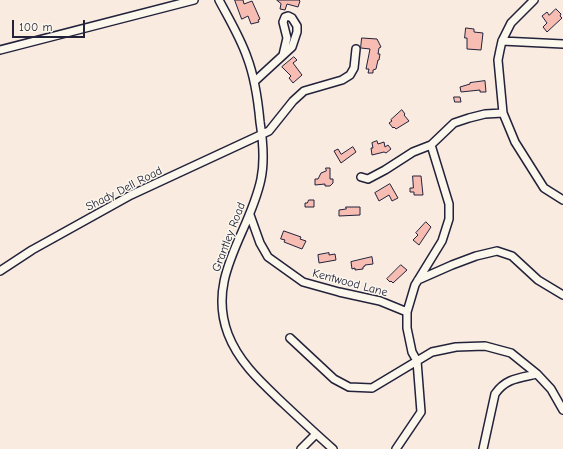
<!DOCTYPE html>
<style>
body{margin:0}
#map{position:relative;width:563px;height:449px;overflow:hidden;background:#faebe0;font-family:"Comic Neue",sans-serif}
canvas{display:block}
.scale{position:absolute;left:12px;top:20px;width:73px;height:18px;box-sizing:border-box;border:2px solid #22223b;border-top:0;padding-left:5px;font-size:12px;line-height:14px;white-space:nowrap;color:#22223b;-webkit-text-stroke:3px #fbf7ec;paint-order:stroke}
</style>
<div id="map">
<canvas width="563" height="449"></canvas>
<div class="scale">100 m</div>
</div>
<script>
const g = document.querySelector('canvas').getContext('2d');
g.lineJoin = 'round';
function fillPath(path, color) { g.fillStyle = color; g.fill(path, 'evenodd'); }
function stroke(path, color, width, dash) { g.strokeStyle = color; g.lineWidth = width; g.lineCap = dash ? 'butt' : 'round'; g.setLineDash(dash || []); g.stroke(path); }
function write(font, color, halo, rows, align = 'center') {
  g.font = font + ' "Comic Neue",sans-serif'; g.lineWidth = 3; g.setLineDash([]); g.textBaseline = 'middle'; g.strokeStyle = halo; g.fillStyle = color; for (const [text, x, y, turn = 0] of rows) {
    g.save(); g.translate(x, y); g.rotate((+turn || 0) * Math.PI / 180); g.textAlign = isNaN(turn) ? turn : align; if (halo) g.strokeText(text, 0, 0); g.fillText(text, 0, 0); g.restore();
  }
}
const building = new Path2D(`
 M235,0H243L244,4L252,1L260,19L258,20L259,22L251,24L248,16L242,19Z
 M277,0H299L300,1L298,7L287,4L285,10L280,9L281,4Z
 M556,9L561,14L560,16L562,18L547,32L543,27L547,23L542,16L547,12L549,15Z
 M466,28L474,29V32L483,33L481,50L467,49V38H465Z
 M362,38L377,39L381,47L379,48L378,54H380L379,60H378L376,69L373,70V73H368L369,69H366L370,49L361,48Z
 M294,57L297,60L293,63L302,75L293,83L289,78L291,76L282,67Z
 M485,81L486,92H480V90L461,92L460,87L470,84V83Z
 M454,97H460L461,102H455Z
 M402,110L405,114L404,115L409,121L396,129L394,127L393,128L389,123L392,121L391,120Z
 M377,141L378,144L384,142L385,147L388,145L391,149L386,153L384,152L372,155L371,148H373L372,143Z
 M353,147L356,152L341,163L334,151L338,149L341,154Z
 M326,168H330V179H333V183L330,186H325V184L315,185V179H318L321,173L326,171Z
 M413,176H421L423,195H414V192H410V188H413Z
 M390,184L398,198L392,201L389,195L379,201L375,193Z
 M309,200H314V207H305V203H307Z
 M346,207H360V215L339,216V210L346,209Z
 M426,222L431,227L419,245L413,240L418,235L416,233Z
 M284,231L301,237L300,239L306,241L302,249L284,242L285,240L281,239Z
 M329,253V255L335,254L336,260L319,263L318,255Z
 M372,257L373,264L365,265V266L363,267V269L355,270V268L352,269L351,262Z
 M401,265L407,270L393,283L391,281L390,282L387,279Z`);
fillPath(building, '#f7bcb2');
stroke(building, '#22223b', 1);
const minor = new Path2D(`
 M219,0C229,19 240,37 247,57C255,78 258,100 260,122C263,141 265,160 261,179C250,233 206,276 228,334C239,363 262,383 284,404C300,419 316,434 333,449
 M534,0L511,23L502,41L500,50L498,60L503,113L515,142L544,188L563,200
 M502,41L563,44
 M0,50L194,0
 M255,81L292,47L297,32V26L292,18L288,16L285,17L283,22L287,38L283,55
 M361,177L368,179L385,170L413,152L431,145L454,123L469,118L485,114L503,113
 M250,215L260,243L268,257L303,282L339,292L380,301L407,312
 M0,271L32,250L131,195L269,131L293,101L304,91L342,80L350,75L354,68L356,49
 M418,280L452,265L476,256L497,251L512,256L538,280L563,295
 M290,338L334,379L349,387L372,388L432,352L456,347L485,346L511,353L537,374L551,389L563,410
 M301,449L316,434
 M396,449L421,412L417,361L412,352L407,328V312L415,285L442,241L449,219V204L431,145
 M483,449L495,394C506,378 520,378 537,374`);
stroke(minor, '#22223b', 10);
stroke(minor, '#fbf7ec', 7);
write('12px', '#22223b', '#fbf7ec', [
 ["Shady Dell Road",124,189,-27],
 ["Grantley Road",229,237,-69],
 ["Kentwood Lane",350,283,15]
]);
</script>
